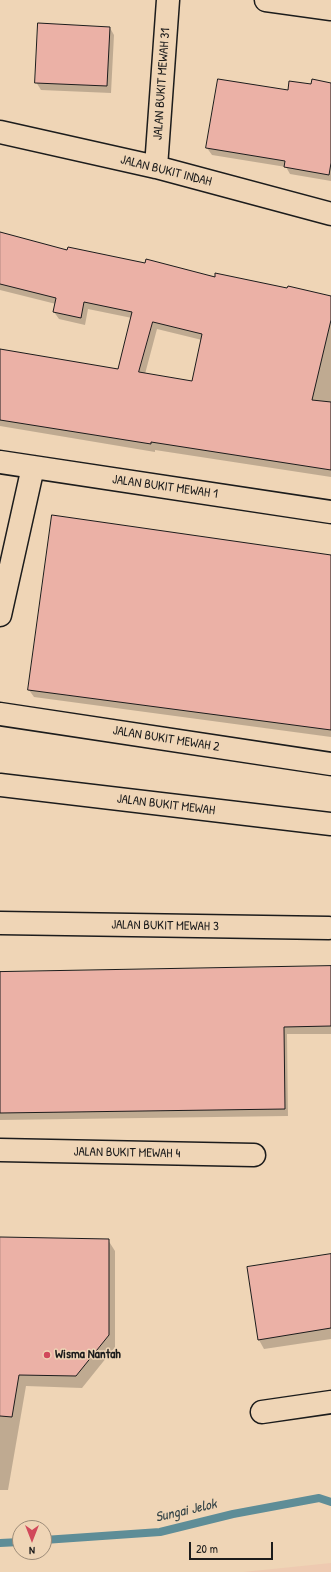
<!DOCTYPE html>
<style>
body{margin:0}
#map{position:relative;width:331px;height:1572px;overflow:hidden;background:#efd5b6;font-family:"Patrick Hand",sans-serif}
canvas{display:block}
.north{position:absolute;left:12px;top:1520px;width:40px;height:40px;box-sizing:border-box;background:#efd5b6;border:1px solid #9b8b78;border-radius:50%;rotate:180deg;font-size:11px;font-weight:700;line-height:16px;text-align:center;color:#1c1c1c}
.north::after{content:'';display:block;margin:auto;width:14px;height:18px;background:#d1495b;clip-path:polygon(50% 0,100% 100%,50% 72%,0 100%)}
.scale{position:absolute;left:189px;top:1542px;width:84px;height:18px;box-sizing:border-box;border:2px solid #1c1c1c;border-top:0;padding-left:5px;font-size:12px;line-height:14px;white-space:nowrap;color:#1c1c1c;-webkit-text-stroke:3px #efd5b6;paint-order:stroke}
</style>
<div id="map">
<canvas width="331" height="1572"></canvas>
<div class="north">N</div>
<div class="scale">20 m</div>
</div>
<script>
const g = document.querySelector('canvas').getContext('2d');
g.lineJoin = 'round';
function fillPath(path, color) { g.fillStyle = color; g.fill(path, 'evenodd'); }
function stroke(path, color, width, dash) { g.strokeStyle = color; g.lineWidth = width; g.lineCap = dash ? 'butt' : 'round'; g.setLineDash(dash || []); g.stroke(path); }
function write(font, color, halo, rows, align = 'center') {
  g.font = font + ' "Patrick Hand",sans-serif'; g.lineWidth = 3; g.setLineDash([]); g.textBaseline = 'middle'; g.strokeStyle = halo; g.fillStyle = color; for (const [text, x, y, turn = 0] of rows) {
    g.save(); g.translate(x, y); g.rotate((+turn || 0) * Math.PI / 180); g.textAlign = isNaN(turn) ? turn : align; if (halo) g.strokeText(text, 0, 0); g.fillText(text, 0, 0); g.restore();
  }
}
fillPath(new Path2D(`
 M331,1563V1572H243Z`), '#eecab1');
fillPath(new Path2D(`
 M110,28L114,35L111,93L41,90L36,82Z
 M289,92H331V181L290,174L286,167L212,155L207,148Z
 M0,232L68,251L331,297V477L155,450V452L0,426V350L118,370L132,318L88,309L85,325L59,319L54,312L56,304L0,290ZM157,329L202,340L193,382L145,374Z
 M331,556V737L34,697L29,690Z
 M331,967V1034H287L288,1116L0,1120V973Z
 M0,1238L108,1240L115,1251V1347L82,1388L26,1386L8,1490H0Z
 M331,1255V1339L264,1349L259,1340Z`), '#0003');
stroke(new Path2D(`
 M44,1540L160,1532L233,1514L319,1498L331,1502
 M0,1543L20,1542`), '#5e8d97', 8);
const building = new Path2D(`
 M38,23L110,27L107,86L35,83Z
 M218,79L288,90L289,81L311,84L312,79L331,83V163L329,175L284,167L285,161L206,148Z
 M0,232L67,250L68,247L145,263L146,259L215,277V273L287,288L288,286L331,296V320L312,400L331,402V470L151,442V444L0,420V349L118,369L132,312L84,302L81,318L53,312L56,298L0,284ZM153,322L202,334L192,381L139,372Z
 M52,515L331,555V730L28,690Z
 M331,966V1026L284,1027L285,1109L0,1113V972Z
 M0,1237L109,1239V1335L76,1376L19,1375L12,1417L0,1416Z
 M331,1254V1328L258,1340L247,1267Z`);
fillPath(building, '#ebb1a6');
stroke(building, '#1c1c1c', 1);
const minor = new Path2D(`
 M266,0L331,9
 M0,132L156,167L331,214
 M156,167L168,0
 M0,462L331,512
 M0,615L33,467
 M0,714L331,764
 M0,923L329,928
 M0,1150L254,1155
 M262,1412L331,1402`);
const tertiary = new Path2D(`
 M0,785L331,824`);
stroke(minor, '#1c1c1c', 25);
stroke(tertiary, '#1c1c1c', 25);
stroke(minor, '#efd5b6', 22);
stroke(tertiary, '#efd5b6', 22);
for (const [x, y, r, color] of [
 [47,1355,4,"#d1495b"]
]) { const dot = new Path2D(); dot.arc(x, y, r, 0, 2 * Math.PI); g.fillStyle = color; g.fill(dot); stroke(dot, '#efd5b6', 1.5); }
write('13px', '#1c1c1c', '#efd5b6', [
 ["JALAN BUKIT MEWAH 31",162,84,-86],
 ["JALAN BUKIT INDAH",166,171,14],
 ["JALAN BUKIT MEWAH 1",165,487,8],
 ["JALAN BUKIT MEWAH 2",166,739,9],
 ["JALAN BUKIT MEWAH",166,805,7],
 ["JALAN BUKIT MEWAH 3",165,926,1],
 ["JALAN BUKIT MEWAH 4",127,1153,1]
]);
write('bold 13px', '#1c1c1c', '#efd5b6', [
 ["Wisma Nantah",55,1355]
], 'left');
write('italic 14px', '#324245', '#efd5b6', [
 ["Sungai Jelok",186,1511,-13]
]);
</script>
